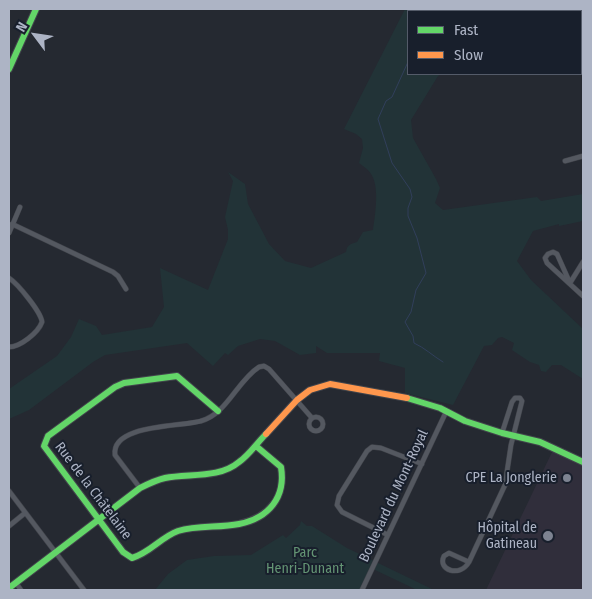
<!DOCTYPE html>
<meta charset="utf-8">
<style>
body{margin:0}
#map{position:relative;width:592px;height:599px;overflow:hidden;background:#252931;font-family:"Fira Sans Condensed",sans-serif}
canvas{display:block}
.frame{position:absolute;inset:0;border:10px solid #adb4c5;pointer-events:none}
.legend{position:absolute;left:407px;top:10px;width:175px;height:65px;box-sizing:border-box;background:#181f2c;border:1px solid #545b69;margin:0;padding:6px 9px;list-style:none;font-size:15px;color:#adb4c5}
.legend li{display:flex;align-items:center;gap:10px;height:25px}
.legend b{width:25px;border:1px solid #545b69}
.north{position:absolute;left:10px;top:10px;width:50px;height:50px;-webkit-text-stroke:4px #181f2c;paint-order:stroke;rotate:301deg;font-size:14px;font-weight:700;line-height:20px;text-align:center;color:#adb4c5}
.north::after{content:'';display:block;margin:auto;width:18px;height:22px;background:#adb4c5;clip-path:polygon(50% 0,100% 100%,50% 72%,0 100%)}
</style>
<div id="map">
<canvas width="592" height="599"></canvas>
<div class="frame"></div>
<ul class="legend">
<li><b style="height:6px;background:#63d668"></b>Fast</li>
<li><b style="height:6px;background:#ff974d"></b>Slow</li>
</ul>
<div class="north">N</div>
</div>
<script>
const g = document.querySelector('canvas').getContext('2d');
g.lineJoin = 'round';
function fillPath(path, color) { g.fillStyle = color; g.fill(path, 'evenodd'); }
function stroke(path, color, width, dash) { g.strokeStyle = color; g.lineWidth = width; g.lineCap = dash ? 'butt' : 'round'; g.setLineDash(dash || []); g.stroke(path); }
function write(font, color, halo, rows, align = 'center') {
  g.font = font + ' "Fira Sans Condensed",sans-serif'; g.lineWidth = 4; g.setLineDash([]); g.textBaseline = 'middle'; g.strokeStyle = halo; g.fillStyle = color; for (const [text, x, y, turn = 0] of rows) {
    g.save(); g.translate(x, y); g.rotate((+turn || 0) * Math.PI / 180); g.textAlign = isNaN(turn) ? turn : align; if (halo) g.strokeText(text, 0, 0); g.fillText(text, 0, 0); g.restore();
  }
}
fillPath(new Path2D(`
 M554,448L583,462V590H486Z`), '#302e3b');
fillPath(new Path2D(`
 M405,9H475L476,11H408V74H441L438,76L411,120L413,138L436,179L440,188L435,203L443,210L537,197L541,201L583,194V221L559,226V224L533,231L517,261L531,280L583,329V379L561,365H552L546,372L541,371L539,365L530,362L512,350L514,343L502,337L498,338L492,345L484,346L453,405L405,393V368L379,361L380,353H327L316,346V353L300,355L275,341L260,339L238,346L228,355L225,353L213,366L187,343L105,355L93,362L29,410L9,419V389L57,356L71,337L79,319L96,326L102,335L152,327L164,307L160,268L208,290L228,239V230L225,217L233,181L228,172L245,184L248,204L269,244L285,261L311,268L346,252C347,245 350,244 357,242L363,232L373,230C375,215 380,187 371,174C369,170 363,166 359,163L363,148L362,139L356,134L344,129Z
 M301,521L307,526H312L347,548L434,590H417L373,569L362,590H155L168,574L187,560L214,556L251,555L283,535L286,538L300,525Z`), '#223337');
stroke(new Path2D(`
 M458,9L460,11
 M408,62L392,97L386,101L378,119L392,163L410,189L412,197L408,208V216L417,238L426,273L416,290L411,312L405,322L413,336L414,343C425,348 433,356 443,362`), '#313f5b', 1);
const street = new Path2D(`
 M507,9L508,11
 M583,9V10
 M581,45L583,44
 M565,161L583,156
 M12,224L113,272L118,276L126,289
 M9,233L20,207
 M9,278C18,284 41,312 42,322C38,333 20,347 9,347
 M570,283L557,254L553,252L548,254L545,258L547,263L583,296
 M570,283L583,262
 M309 424a7 7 0 1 1 14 0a7 7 0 1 1-14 0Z
 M140,488L115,455C111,424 182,427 201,421C227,414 237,381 259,367L264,366L269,369L312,418
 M9,491L84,590
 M9,526L25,513
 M388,535L342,512L337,505L339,496L367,451L372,447L381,448L422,464
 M469,562L449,553L444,556C437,570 460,578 469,562L505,485L511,445L522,401L520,398H515L512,402L502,433
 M16,583L21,590
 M362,590L446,412`);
const fast = new Path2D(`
 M9,69L36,9
 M407,398L440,408L465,421L502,433L540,442L583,462
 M218,411L177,376L124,383L115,387L48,436L44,446L123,552L132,558C150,553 161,537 178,531C198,525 219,528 239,524C269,518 286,497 281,467L256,446
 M9,588L140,488C148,484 156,480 165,478C188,473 219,479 239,462C249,455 257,443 266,434`);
const slow = new Path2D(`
 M266,434L297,400L310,390L330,384L407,398`);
stroke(street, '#41444b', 5.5);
stroke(fast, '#41444b', 8);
stroke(slow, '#41444b', 8);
stroke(street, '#545860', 4.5);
stroke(fast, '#63d668', 6);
stroke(slow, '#ff974d', 6);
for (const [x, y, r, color] of [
 [567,478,5,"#7d8391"],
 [548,536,6,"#7d8391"]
]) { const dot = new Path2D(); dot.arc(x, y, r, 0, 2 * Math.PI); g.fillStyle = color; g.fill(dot); stroke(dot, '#181f2c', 2); }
write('14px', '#adb4c5', '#181f2c', [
 ["CPE La Jonglerie",557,478],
 ["Hôpital de",537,528],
 ["Gatineau",537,544]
], 'right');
write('14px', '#adb4c5', '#181f2c', [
 ["Rue de la Châtelaine",93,491,53],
 ["Boulevard du Mont-Royal",394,496,-65]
]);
write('14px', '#649574', '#181f2c', [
 ["Parc",305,553],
 ["Henri-Dunant",305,569]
]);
</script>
